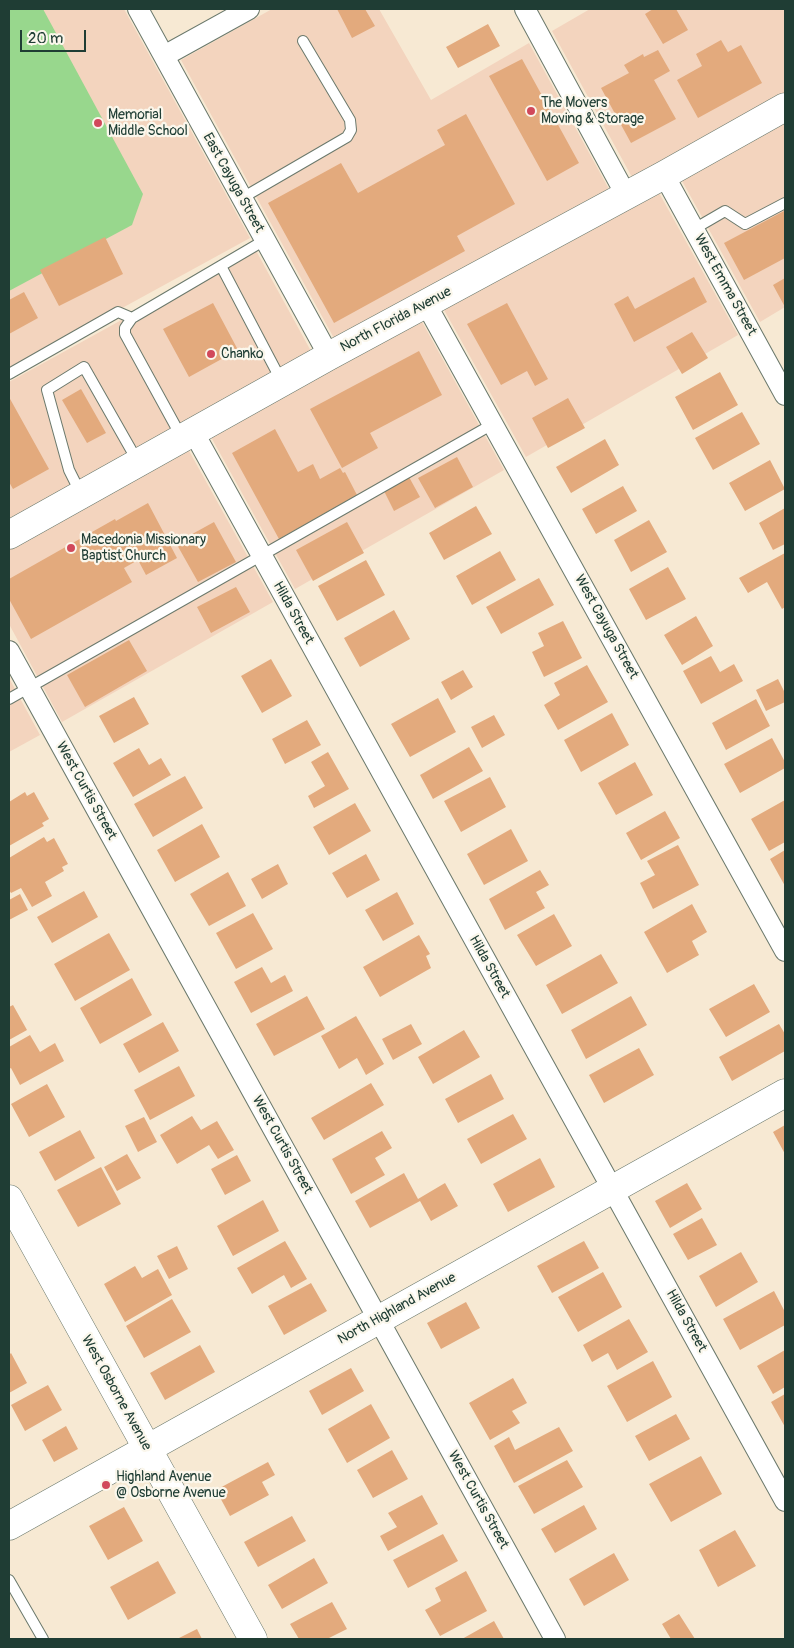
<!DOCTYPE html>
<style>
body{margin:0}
#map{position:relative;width:794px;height:1648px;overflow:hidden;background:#f7e9d3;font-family:Pangolin,sans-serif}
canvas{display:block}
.frame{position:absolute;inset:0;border:10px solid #1f3d34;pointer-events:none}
.scale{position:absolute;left:20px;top:30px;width:66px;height:22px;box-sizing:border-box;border:2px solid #1f3d34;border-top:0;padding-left:6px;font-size:15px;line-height:18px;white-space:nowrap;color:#1f3d34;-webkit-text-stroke:4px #fbf7ec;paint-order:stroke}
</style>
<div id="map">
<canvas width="794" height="1648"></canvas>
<div class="frame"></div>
<div class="scale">20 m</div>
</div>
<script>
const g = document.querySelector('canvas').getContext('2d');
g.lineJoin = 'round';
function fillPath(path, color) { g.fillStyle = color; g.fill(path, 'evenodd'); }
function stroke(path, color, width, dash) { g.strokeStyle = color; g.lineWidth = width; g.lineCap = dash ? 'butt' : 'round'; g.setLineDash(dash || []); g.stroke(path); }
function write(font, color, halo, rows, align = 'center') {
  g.font = font + ' Pangolin,sans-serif'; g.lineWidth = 4.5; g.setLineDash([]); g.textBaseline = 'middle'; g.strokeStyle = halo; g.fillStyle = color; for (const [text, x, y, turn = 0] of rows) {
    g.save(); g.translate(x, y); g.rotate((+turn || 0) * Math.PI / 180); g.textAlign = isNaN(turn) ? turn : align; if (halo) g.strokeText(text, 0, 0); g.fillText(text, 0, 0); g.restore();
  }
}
fillPath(new Path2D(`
 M9,9H124L250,238L9,370Z
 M272,9H379L431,100L529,43L610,191L335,340L181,60Z
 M590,9H785V94L633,179L552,31Z
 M785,120V307L760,322L681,179Z
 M658,191L738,335L526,457L443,308Z
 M254,247L312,353L9,522V382Z
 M421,320L504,470L295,589L211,437Z
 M188,449L273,602L62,722L9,624V548Z
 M9,678L40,735L9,752Z`), '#f3d4be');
fillPath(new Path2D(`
 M9,9H43L143,194L132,225L9,291Z`), '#98d78d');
fillPath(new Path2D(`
 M337,9H365L375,26L352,38Z
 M653,9H676L688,30L663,44L645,14Z
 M488,24L500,46L458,68L446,47Z
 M721,40L728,52L741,45L762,83L698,118L677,80L702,66L696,54Z
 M658,50L670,71L654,80L676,119L631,143L601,88L629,73L624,65L643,54L644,57Z
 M522,59L579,163L547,181L489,76Z
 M466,114L515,204L457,236L465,251L334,323L268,203L341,163L358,193L445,145L437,130Z
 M784,211L785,214V258L744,280L724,243Z
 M105,237L123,274L59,306L40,270Z
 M694,277L707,302L634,342L614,304L628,296L635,309Z
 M785,278V307L773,285Z
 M24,292L38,318L9,334V300Z
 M213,303L238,350L189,377L163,329Z
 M507,303L548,379L535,386L527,371L501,385L467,324Z
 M692,332L708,358L682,374L666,347Z
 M419,351L442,395L370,433L378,448L342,468L310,409Z
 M720,372L738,405L693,430L675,397Z
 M81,389L106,433L87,443L62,400Z
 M9,397L49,469L13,489L9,482Z
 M568,398L585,428L548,448L532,418Z
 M742,412L760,444L713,470L695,438Z
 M275,429L298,472L313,464L320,479L340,468L343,473L345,472L357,495L279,539L232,453Z
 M605,439L619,465L571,493L556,467Z
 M457,457L473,487L435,508L418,478Z
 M770,460L785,489L745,511L729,483Z
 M409,477L420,497L394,511L384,491Z
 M623,486L637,511L596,534L582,509Z
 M148,503L177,558L146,575L138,560L124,568L132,582L31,639L9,599V579L115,519L116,521Z
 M476,506L492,534L444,560L429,533Z
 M785,508V544L773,550L759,523Z
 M649,520L667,552L631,572L614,540Z
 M214,522L236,562L198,582L176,543Z
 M347,522L364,553L313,581L296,550Z
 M500,551L516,580L472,605L456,576Z
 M785,553V607L782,609L767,582L748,593L739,578Z
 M366,560L385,595L337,621L318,586Z
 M668,567L686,599L646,620L629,589Z
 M539,578L554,605L501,634L486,607Z
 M236,587L250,612L211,633L197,607Z
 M394,610L410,639L360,667L344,638Z
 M696,616L713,646L682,665L664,635Z
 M563,621L582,658L544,677L532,652L544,646L538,633Z
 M129,640L147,671L85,707L67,675Z
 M711,656L720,672L734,664L743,681L701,704L683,671Z
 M271,659L292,696L262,713L241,676Z
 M587,665L608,702L558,730L544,705L560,695L554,683Z
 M463,670L473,687L451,700L441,682Z
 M778,679L785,693V702L766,711L756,690Z
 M134,697L149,724L114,743L99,716Z
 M438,698L456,732L410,757L391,724Z
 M756,699L770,726L726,750L712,723Z
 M612,713L629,745L581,772L564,740Z
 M494,715L505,735L482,748L471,727Z
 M307,720L321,745L285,764L272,739Z
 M772,738L785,762V768L740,793L724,764Z
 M469,747L483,771L433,799L420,775Z
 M139,748L149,765L161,758L171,775L133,797L113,763Z
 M328,752L349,789L314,808L308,796L325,786L311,762Z
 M635,762L653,795L616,815L598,783Z
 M185,776L203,808L153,837L134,804Z
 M490,777L506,807L461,832L444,801Z
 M25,792L27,796L34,792L49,819L42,823L44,826L9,846V802Z
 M785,800V842L769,851L751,819Z
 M355,803L371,831L329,855L313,827Z
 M665,811L680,838L641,860L626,833Z
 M202,824L220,857L175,882L157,850Z
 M511,829L528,861L484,885L467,854Z
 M44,837L47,842L54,838L68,864L62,867L64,871L45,882L52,896L32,907L21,888L11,893L9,890V858Z
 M678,845L699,885L653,909L640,883L655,875L647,861Z
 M785,850V886L770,859Z
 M366,854L380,880L347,898L332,873Z
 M278,864L288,884L262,899L251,879Z
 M540,870L549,885L536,892L545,908L505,930L489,899Z
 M228,872L246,906L209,926L190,894Z
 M84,891L98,917L52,943L37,917Z
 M397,892L414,924L383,941L365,910Z
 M20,894L28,910L9,920V900Z
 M692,904L707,932L692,941L699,955L667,973L644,932Z
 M253,913L273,949L236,969L216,933Z
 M554,914L572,946L536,966L517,935Z
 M109,933L130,970L75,1001L54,964Z
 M419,935L430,954L426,956L431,968L380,997L363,967Z
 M601,954L618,983L562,1014L546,985Z
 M262,967L271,983L285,975L293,991L251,1013L234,982Z
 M132,978L152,1015L100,1044L80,1008Z
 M754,984L770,1012L726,1037L709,1009Z
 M307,996L325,1029L274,1056L256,1024Z
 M631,996L647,1025L586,1059L571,1030Z
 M13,1005L27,1030L9,1040V1007Z
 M356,1016L384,1064L366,1075L357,1058L339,1069L321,1036Z
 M163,1022L179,1051L139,1073L123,1044Z
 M411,1024L422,1044L393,1060L382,1039Z
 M779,1024L785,1034V1051L732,1081L719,1057Z
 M464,1030L480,1057L433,1084L418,1057Z
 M30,1035L40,1052L55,1043L64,1061L20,1085L11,1068L9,1069V1047Z
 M639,1048L654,1075L604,1103L589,1075Z
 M179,1066L195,1096L150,1120L134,1090Z
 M491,1074L504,1099L458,1123L445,1099Z
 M371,1083L384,1105L324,1140L311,1118Z
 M47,1084L65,1117L29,1137L11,1104Z
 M513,1114L527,1139L481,1164L467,1139Z
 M192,1116L201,1130L217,1121L234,1150L218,1159L209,1145L177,1164L160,1135Z
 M144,1117L157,1142L138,1152L125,1126Z
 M785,1125V1154L773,1132Z
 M80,1130L95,1158L55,1181L39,1152Z
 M382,1131L392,1148L375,1158L385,1175L351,1194L332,1159Z
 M127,1154L141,1178L117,1191L104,1167Z
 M237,1155L251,1181L225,1195L211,1169Z
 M540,1158L555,1187L508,1212L493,1184Z
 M101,1167L121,1204L78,1227L57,1190Z
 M404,1173L418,1199L445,1183L458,1206L431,1221L420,1201L370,1228L355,1201Z
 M687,1183L702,1209L670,1228L655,1201Z
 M263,1200L279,1231L233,1256L217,1226Z
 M702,1218L717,1245L688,1260L673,1234Z
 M285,1241L307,1279L291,1288L284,1275L252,1294L237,1268Z
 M584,1241L599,1268L552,1293L537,1266Z
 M177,1246L188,1269L169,1279L157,1256Z
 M741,1252L758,1282L716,1307L699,1276Z
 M135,1266L142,1278L158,1269L172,1295L125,1322L104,1284Z
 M603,1272L622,1307L578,1332L558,1297Z
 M311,1283L327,1311L284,1335L268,1306Z
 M774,1291L785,1312V1325L740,1350L723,1319Z
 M172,1299L191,1332L144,1358L126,1326Z
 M466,1302L480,1328L441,1349L427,1323Z
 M629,1319L648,1352L617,1370L608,1353L592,1362L583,1345Z
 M200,1345L215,1372L165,1400L150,1373Z
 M785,1350V1387L773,1394L757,1366Z
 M11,1353L27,1383L9,1393V1355Z
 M653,1361L672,1397L627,1422L607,1386Z
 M351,1368L364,1391L322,1415L309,1391Z
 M513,1378L527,1403L512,1411L520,1423L490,1440L469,1403Z
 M48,1385L62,1410L25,1431L11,1405Z
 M785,1394V1427L771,1402Z
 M371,1404L390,1438L347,1463L328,1429Z
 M676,1414L690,1439L649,1461L635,1436Z
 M66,1426L78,1449L54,1462L42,1440Z
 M559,1427L573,1451L514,1483L494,1446L509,1437L515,1450Z
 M392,1450L408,1479L373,1498L357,1470Z
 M701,1456L722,1494L671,1522L649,1484Z
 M567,1460L583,1487L534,1514L518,1486Z
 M268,1462L275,1475L262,1482L269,1495L230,1516L216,1490Z
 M422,1495L438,1524L388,1551L380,1536L397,1527L388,1513Z
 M584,1505L597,1529L555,1553L541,1529Z
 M124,1507L143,1541L108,1560L89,1526Z
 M292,1516L306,1541L258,1567L244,1542Z
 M735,1530L756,1566L718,1587L699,1550Z
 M443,1534L458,1561L408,1588L393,1560Z
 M614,1553L629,1580L584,1606L569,1579Z
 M314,1558L328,1583L282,1609L268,1585Z
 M158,1561L176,1593L128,1620L110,1587Z
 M466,1571L487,1611L440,1636L425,1610L441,1601L435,1588Z
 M332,1602L347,1629L327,1639H299L290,1624Z
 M679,1614L695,1639H671L662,1624Z
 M494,1621L504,1639H462Z
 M197,1629L202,1639H177Z`), '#e3aa7d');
const lane = new Path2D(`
 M242,198L347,137L351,130L350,120L303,41
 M694,229L725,211L745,224L785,203
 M221,266L282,382
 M9,374L118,312L132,318
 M182,438L125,334V328L132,318L265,240
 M81,494L69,470L47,390L84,367L138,462
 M9,699L493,424
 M9,1580L43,1639`);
const street = new Path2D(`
 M138,9L329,356
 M525,9L626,195
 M164,56L249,9
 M664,175L785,395
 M426,304L785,951
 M194,433L785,1501
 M9,651L555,1639`);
const secondary = new Path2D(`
 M9,1199L253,1639`);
const primary = new Path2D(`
 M9,535L329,356L664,175L785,107
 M9,1526L785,1093`);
stroke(lane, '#6b796c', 12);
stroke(street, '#6b796c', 22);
stroke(secondary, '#6b796c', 29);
stroke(primary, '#6b796c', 29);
stroke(lane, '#fff', 10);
stroke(street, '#fff', 20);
stroke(secondary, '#fff', 28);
stroke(primary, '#fff', 28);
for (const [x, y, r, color] of [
 [531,111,5,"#d1495b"],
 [98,123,5,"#d1495b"],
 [211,354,5,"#d1495b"],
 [71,548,5,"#d1495b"],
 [106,1485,5,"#d1495b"]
]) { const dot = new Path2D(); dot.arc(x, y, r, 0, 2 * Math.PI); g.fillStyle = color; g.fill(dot); stroke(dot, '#fbf7ec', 2); }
write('14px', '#1f3d34', '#fbf7ec', [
 ["The Movers",541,103],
 ["Moving & Storage",541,119],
 ["Memorial",108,115],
 ["Middle School",108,131],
 ["Chanko",221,354],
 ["Macedonia Missionary",81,540],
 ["Baptist Church",81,556],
 ["Highland Avenue",116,1477],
 ["@ Osborne Avenue",116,1493]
], 'left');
write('14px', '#1f3d34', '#fbf7ec', [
 ["East Cayuga Street",233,183,61],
 ["West Emma Street",725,285,61],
 ["North Florida Avenue",396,320,-28],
 ["Hilda Street",293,613,61],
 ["West Cayuga Street",606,627,61],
 ["West Curtis Street",86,791,61],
 ["Hilda Street",489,967,61],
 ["West Curtis Street",282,1145,61],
 ["North Highland Avenue",397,1309,-29],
 ["Hilda Street",686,1321,61],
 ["West Osborne Avenue",116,1393,61],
 ["West Curtis Street",478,1500,61]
]);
</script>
